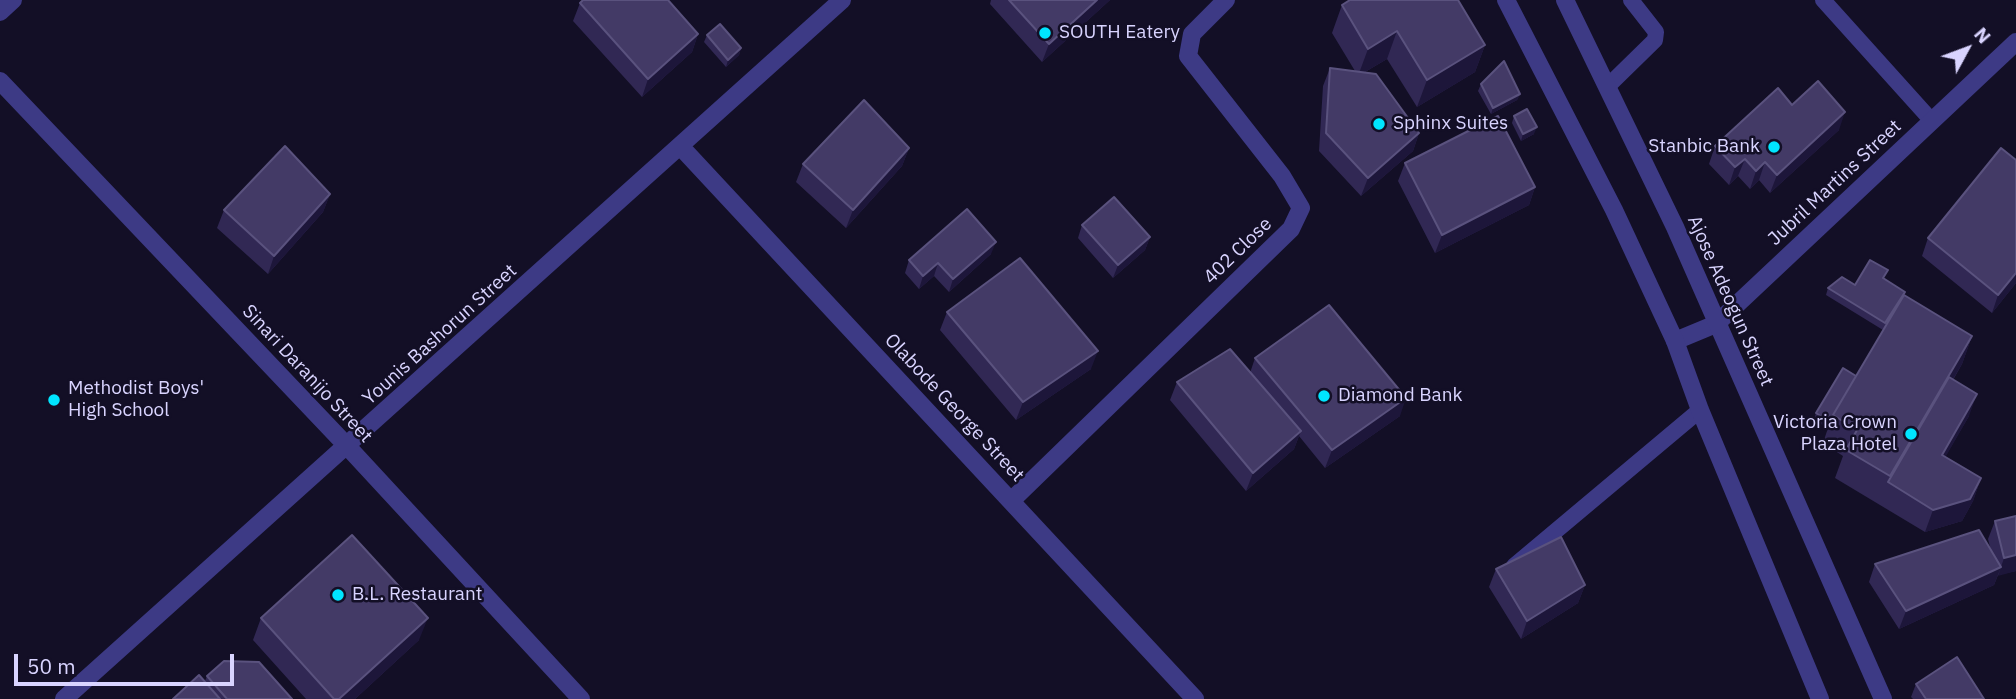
<!DOCTYPE html>
<style>
body{margin:0}
#map{position:relative;width:2016px;height:699px;overflow:hidden;background:#130f26;font-family:"IBM Plex Sans",sans-serif}
canvas{display:block}
.north{position:absolute;left:1932px;top:14px;width:70px;height:70px;-webkit-text-stroke:5px #130f26;paint-order:stroke;rotate:49deg;font-size:19px;font-weight:700;line-height:28px;text-align:center;color:#d9d4ff}
.north::after{content:'';display:block;margin:auto;width:24px;height:32px;background:#d9d4ff;clip-path:polygon(50% 0,100% 100%,50% 72%,0 100%)}
.scale{position:absolute;left:14px;top:654px;width:220px;height:32px;box-sizing:border-box;border:4px solid #d9d4ff;border-top:0;padding-left:9px;font-size:21px;line-height:24px;white-space:nowrap;color:#d9d4ff;-webkit-text-stroke:5px #130f26;paint-order:stroke}
</style>
<div id="map">
<canvas width="2016" height="699"></canvas>
<div class="north">N</div>
<div class="scale">50 m</div>
</div>
<script>
const g = document.querySelector('canvas').getContext('2d');
g.lineJoin = 'round';
function stroke(path, color, width, dash) { g.strokeStyle = color; g.lineWidth = width; g.lineCap = dash ? 'butt' : 'round'; g.setLineDash(dash || []); g.stroke(path); }
function fillPath(path, color) { g.fillStyle = color; g.fill(path, 'evenodd'); }
function write(font, color, halo, rows, align = 'center') {
  g.font = font + ' "IBM Plex Sans",sans-serif'; g.lineWidth = 5; g.setLineDash([]); g.textBaseline = 'middle'; g.strokeStyle = halo; g.fillStyle = color; for (const [text, x, y, turn = 0] of rows) {
    g.save(); g.translate(x, y); g.rotate((+turn || 0) * Math.PI / 180); g.textAlign = isNaN(turn) ? turn : align; if (halo) g.strokeText(text, 0, 0); g.fillText(text, 0, 0); g.restore();
  }
}
stroke(new Path2D(`
 M1823,0L1932,121
 M1608,86L1655,40L1656,32L1631,0
 M1514,566L1700,410`), '#3d3a85', 16);
stroke(new Path2D(`
 M0,12L13,0
 M0,81L347,446L581,699
 M681,147L1195,699
 M1675,341L1716,324L2016,42
 M1012,500L1291,229L1301,208L1282,176L1188,56L1192,34L1226,0
 M64,699L842,0`), '#3d3a85', 18);
stroke(new Path2D(`
 M1506,0L1614,210L1675,341L1700,410L1820,699
 M1565,0L1675,227L1883,699`), '#3d3a85', 18);
fillPath(new Path2D(`
 M991,0H1110L1042,62L990,4Z
 M580,3L698,34L692,52L642,97L573,21Z
 M1342,5L1485,45L1475,72L1417,107L1387,59L1365,72L1419,133L1413,151L1361,196L1319,151L1323,86L1330,68L1355,71L1332,33Z
 M707,35L741,48L739,55L726,67L704,42Z
 M1481,84L1520,94L1517,100L1491,114L1478,91Z
 M1792,105L1839,130L1770,193L1759,180L1750,189L1738,176L1729,185L1709,164L1715,146Z
 M1514,116L1534,134L1521,141L1512,123Z
 M909,148L902,166L846,228L796,182L803,164Z
 M1405,163L1535,187L1529,205L1435,253L1398,181Z
 M330,194L323,212L268,274L217,228L224,210Z
 M1082,225L1150,237L1145,250L1113,278L1078,238Z
 M1928,238L2016,283L1992,313L1922,256Z
 M991,254L949,292L934,276L919,289L905,273L909,260Z
 M1884,279L1905,292L1904,295L1972,336L1962,364L1953,380L1969,416L1945,457L1981,478L1973,501L1962,521L1925,532L1835,478L1843,456L1823,443L1828,428L1814,420L1816,413L1856,376L1883,330L1826,295L1828,288L1855,285Z
 M947,312L1091,369L1016,420L940,330Z
 M1255,358L1400,416L1325,468L1299,436L1294,449L1246,491L1170,400L1177,382L1250,373Z
 M2016,516V571L1998,575L1994,585L1899,629L1869,582L1875,564L1991,551L1988,539L1995,521Z
 M1496,569L1585,585L1578,603L1521,639L1489,587Z
 M261,618L419,640L355,699H306L253,640Z
 M207,676L292,699H173L205,681Z
 M1916,684L1984,699H1913L1911,697Z`), '#312854');
fillPath(new Path2D(`
 M1097,0H1110L1042,62L1049,44Z
 M1397,31L1387,59L1358,76L1368,49Z
 M698,34L692,52L642,97L648,79Z
 M1485,45L1475,72L1417,107L1427,80Z
 M741,48L739,55L726,67L728,60Z
 M1520,94L1517,100L1491,114L1493,108Z
 M1845,112L1839,130L1770,193L1777,175Z
 M1537,127L1534,134L1521,141L1523,134Z
 M1419,133L1413,151L1361,196L1368,178Z
 M909,148L902,166L846,228L853,210Z
 M1745,159L1738,176L1729,185L1735,167Z
 M1765,162L1759,180L1750,189L1756,171Z
 M1535,187L1529,205L1435,253L1442,235Z
 M330,194L323,212L268,274L274,256Z
 M1150,237L1145,250L1113,278L1118,265Z
 M996,242L991,254L949,292L953,279Z
 M938,263L934,276L919,289L923,276Z
 M2016,273V283L1992,313L1998,295Z
 M1972,336L1962,364L1891,484L1888,482L1890,476Z
 M1098,351L1091,369L1016,420L1023,402Z
 M1977,394L1969,416L1934,477L1942,455Z
 M1406,398L1400,416L1325,468L1332,450Z
 M1301,431L1294,449L1246,491L1253,473Z
 M1981,478L1973,501L1962,521L1925,532L1933,510Z
 M2016,555V571L1998,576L2004,558Z
 M2001,567L1994,585L1899,629L1906,611Z
 M1585,585L1578,603L1521,639L1527,621Z
 M428,618L419,640L355,699H339Z`), '#1d163a');
const building = new Path2D(`
 M583,0H668L698,34L648,79L580,3Z
 M1009,0H1097L1049,44Z
 M1350,0H1458L1485,45L1427,80L1397,31L1368,49L1342,5Z
 M720,24L741,48L728,60L707,35Z
 M1504,61L1520,94L1493,108L1481,84Z
 M1330,68L1376,74L1419,133L1368,178L1326,133Z
 M1818,81L1845,112L1777,175L1765,162L1756,171L1745,159L1735,167L1715,146L1778,88L1792,105Z
 M864,100L909,148L853,210L803,164Z
 M1527,109L1537,127L1523,134L1514,116Z
 M1498,116L1535,187L1442,235L1405,163Z
 M285,146L330,194L274,256L224,210Z
 M2001,148L2016,160V273L1998,295L1928,238Z
 M1114,197L1150,237L1118,265L1082,225Z
 M967,209L996,242L953,279L938,263L923,276L909,260Z
 M1020,258L1098,351L1023,402L947,312Z
 M1870,260L1888,270L1883,278L1905,292L1885,323L1828,288L1842,277L1855,285Z
 M1904,295L1972,336L1890,476L1846,450L1857,430L1833,415Z
 M1329,305L1406,398L1332,450L1255,358Z
 M1230,349L1301,431L1253,473L1177,382Z
 M1843,368L1856,376L1833,415L1830,422L1816,413Z
 M1949,377L1977,394L1942,455L1981,478L1970,499L1933,510L1888,482Z
 M2016,516V555L2004,558L1995,521Z
 M1979,530L2001,567L1906,611L1875,564Z
 M352,535L428,618L339,699H334L261,618Z
 M1561,537L1585,585L1527,621L1496,569Z
 M1957,657L1984,699H1926L1916,684Z
 M224,661L259,662L292,699H227L207,676Z
 M199,675L220,699H173Z`);
fillPath(building, '#433a66');
stroke(building, '#5a527e', 2);
for (const [x, y, r, color] of [
 [1045,33,7,"#00e5ff"],
 [1379,124,7,"#00e5ff"],
 [1774,147,7,"#00e5ff"],
 [1324,396,7,"#00e5ff"],
 [54,400,7,"#00e5ff"],
 [1911,434,7,"#00e5ff"],
 [338,595,7,"#00e5ff"]
]) { const dot = new Path2D(); dot.arc(x, y, r, 0, 2 * Math.PI); g.fillStyle = color; g.fill(dot); stroke(dot, '#130f26', 2.5); }
write('19px', '#d9d4ff', '#130f26', [
 ["SOUTH Eatery",1059,33],
 ["Sphinx Suites",1393,124],
 ["Stanbic Bank",1760,147,"right"],
 ["Methodist Boys'",68,389],
 ["High School",68,411],
 ["Diamond Bank",1338,396],
 ["Victoria Crown",1897,423,"right"],
 ["Plaza Hotel",1897,445,"right"],
 ["B.L. Restaurant",352,595]
], 'left');
write('19px', '#d9d4ff', '#130f26', [
 ["Jubril Martins Street",1835,183,-43],
 ["402 Close",1238,251,-44],
 ["Ajose Adeogun Street",1730,301,66],
 ["Younis Bashorun Street",440,335,-42],
 ["Sinari Daranijo Street",307,374,47],
 ["Olabode George Street",954,408,47]
]);
</script>
